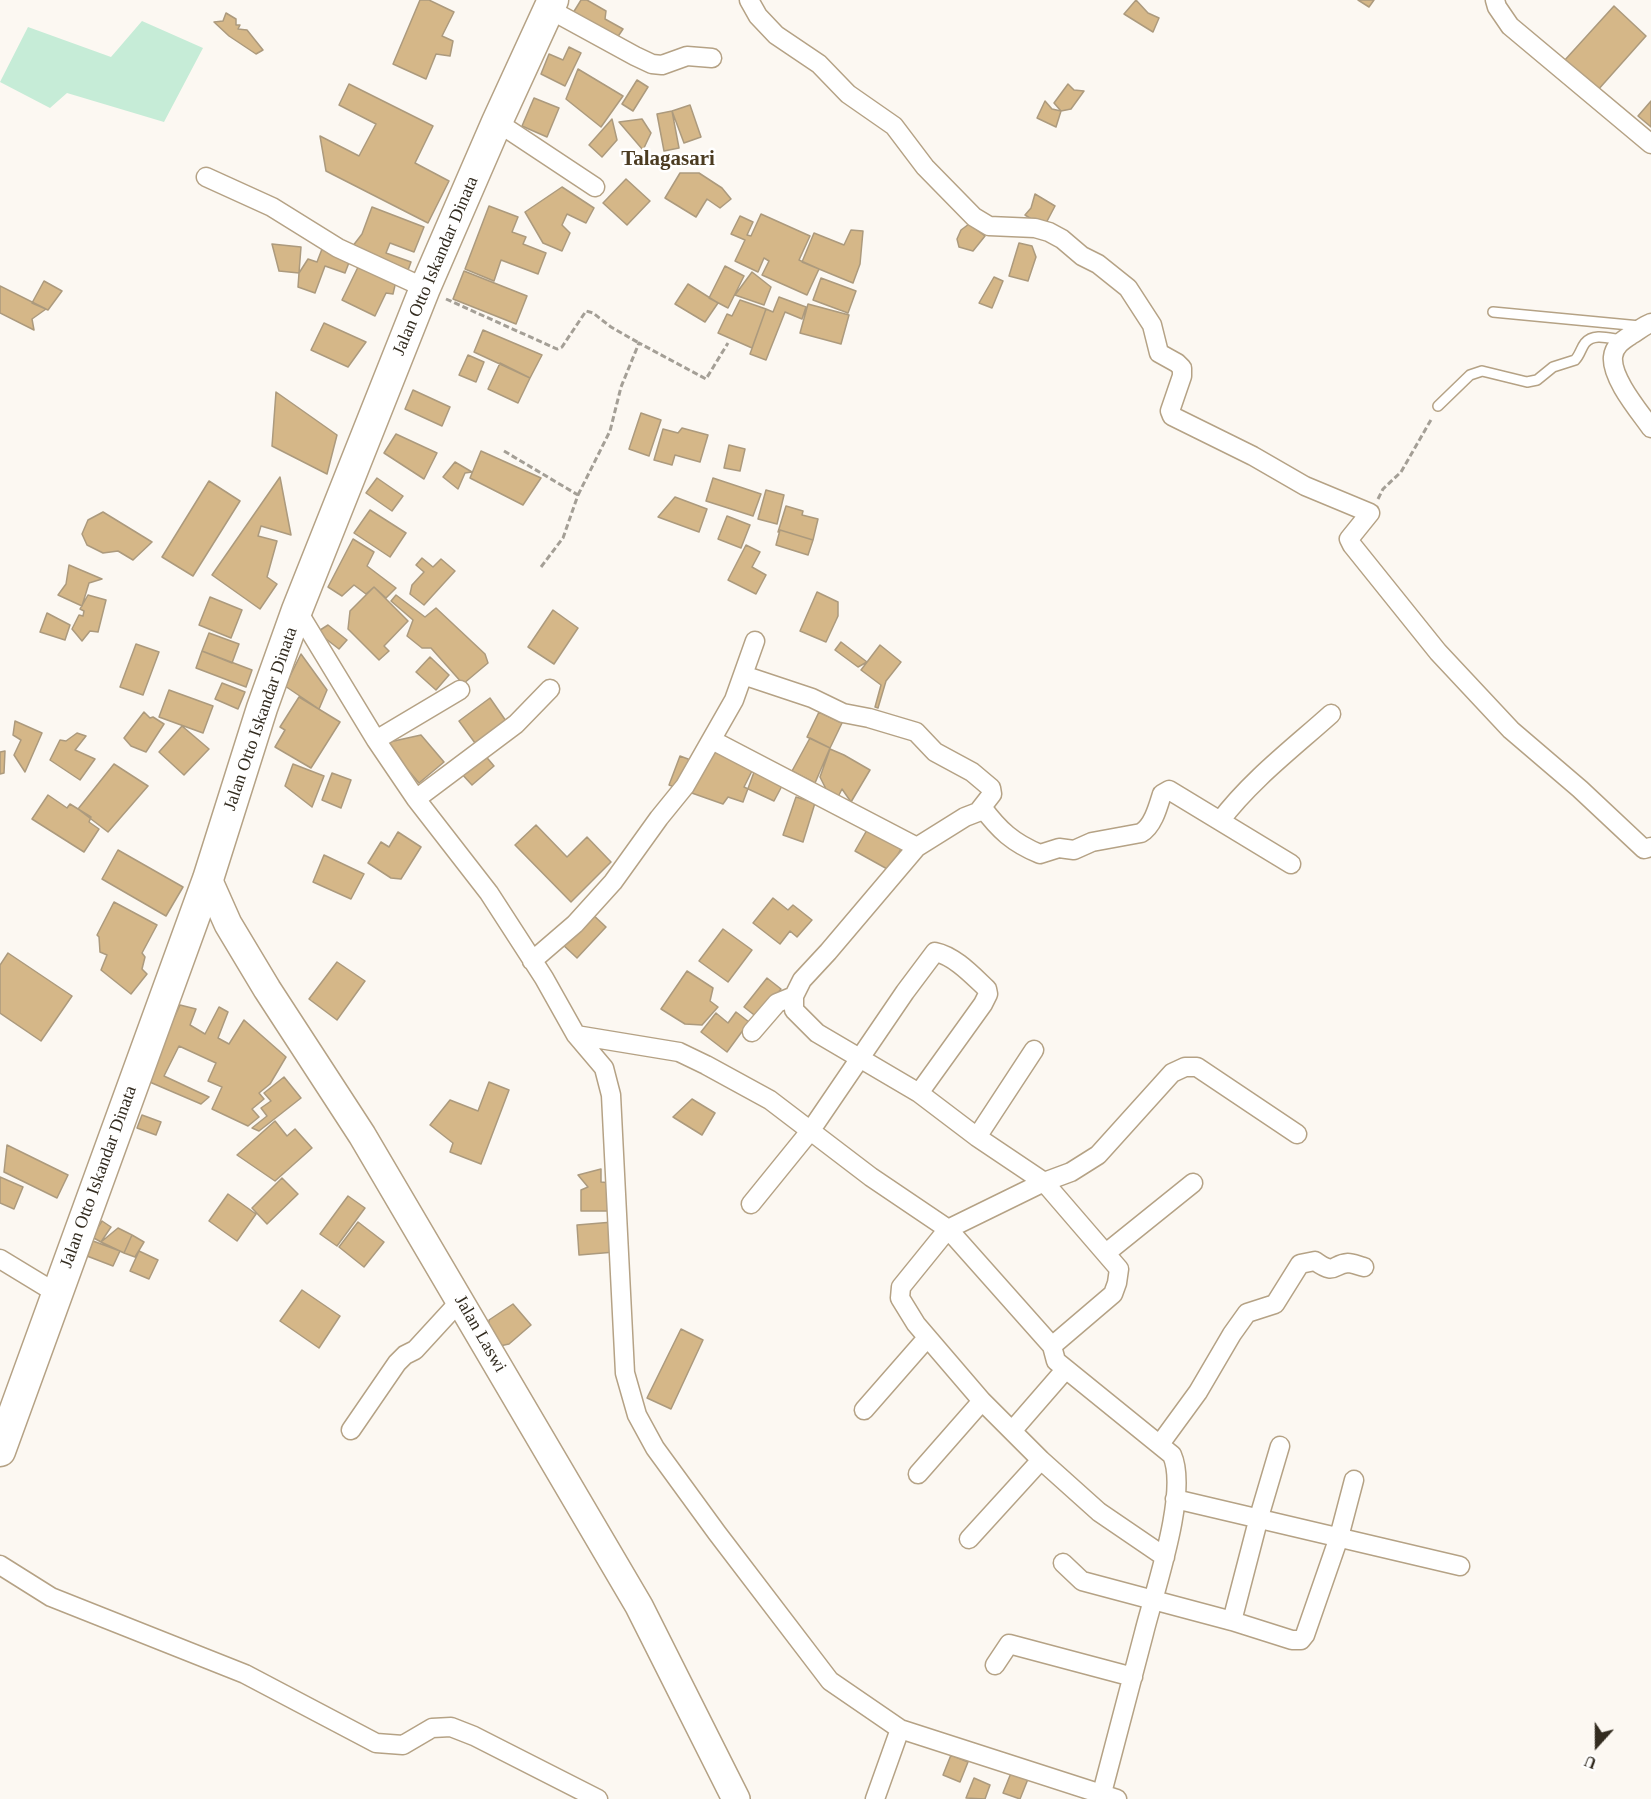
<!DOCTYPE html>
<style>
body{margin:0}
#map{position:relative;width:1651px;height:1799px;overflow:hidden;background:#fcf8f2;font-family:"Times New Roman",serif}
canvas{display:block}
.north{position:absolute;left:1567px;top:1715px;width:60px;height:60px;-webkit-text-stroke:4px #fff;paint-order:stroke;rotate:201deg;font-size:16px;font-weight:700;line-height:24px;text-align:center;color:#332c20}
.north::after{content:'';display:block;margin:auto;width:21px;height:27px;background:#332c20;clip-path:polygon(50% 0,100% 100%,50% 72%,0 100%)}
</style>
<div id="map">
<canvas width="1651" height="1799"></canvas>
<div class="north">U</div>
</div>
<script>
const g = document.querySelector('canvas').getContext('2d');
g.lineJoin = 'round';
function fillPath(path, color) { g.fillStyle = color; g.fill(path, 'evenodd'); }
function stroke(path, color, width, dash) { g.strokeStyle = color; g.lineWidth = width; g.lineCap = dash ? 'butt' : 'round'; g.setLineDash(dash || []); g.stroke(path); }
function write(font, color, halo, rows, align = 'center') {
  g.font = font + ' "Times New Roman",serif'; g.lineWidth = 5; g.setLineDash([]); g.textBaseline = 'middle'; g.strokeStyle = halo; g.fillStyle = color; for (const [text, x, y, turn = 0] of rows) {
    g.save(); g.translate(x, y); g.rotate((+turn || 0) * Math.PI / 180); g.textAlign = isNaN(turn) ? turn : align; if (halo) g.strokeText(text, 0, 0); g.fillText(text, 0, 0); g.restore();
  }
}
fillPath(new Path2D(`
 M142,21L203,48L164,122L67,93L50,108L0,82L28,27L111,57Z`), '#c6ecd7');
const building = new Path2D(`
 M420,0H429L454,12L442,36L453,41L450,56L436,54L426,79L393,64Z
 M581,0H587L606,11L605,19L623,29L617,38L573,13Z
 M1136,0L1148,13L1159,18L1153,32L1124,14Z
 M1358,0H1374L1369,7Z
 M1614,6L1646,36L1597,91L1564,61Z
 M226,13L236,19V25H240L238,29L247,30L263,50L256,54L229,36L214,22L223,21Z
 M569,47L581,53L565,86L541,74L549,54L563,60Z
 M578,69L623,96L601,127L566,99Z
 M637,80L648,87L633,111L622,104Z
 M349,84L433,126L415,163L449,181L428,223L326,171L320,136L359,156L376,124L339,105Z
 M1068,84L1074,90L1084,91L1071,109L1061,111L1054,103Z
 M534,98L559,108L547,137L522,126Z
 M1045,101L1052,109L1061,111L1056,127L1037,118Z
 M1651,101V127L1638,116Z
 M690,105L701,137L684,143L672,111Z
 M672,111L679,148L664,151L657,114Z
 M612,119L617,140L602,157L589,145Z
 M642,119L651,133L643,150L619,122Z
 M680,173H699L722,188L731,199L720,208L707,199L696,217L665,198Z
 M626,179L650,201L627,225L603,203Z
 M562,187L594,208L586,223L567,214L562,225L570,233L562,251L543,243L525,212Z
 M1035,194L1055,206L1044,227L1025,215L1031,208Z
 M489,206L518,217L512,232L526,237L523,244L546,253L538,274L501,260L494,281L465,269Z
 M372,207L424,227L414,252L390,243L386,253L411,262L407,273L349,251L362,234Z
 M761,214L810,236L799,260L819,269L807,295L762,275L769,261L764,258L758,272L735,261L745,240L731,234L740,216L753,222L747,235L751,236Z
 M969,224L985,236L973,251L959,247L957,239L961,230Z
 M851,230L863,231L860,264L853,283L802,262L814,233L844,245Z
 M1019,243L1032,246L1036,257L1028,281L1009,276Z
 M272,244L301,247L299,273L279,271Z
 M322,249L350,260L345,273L325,266L315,293L298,287L299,273L308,259L317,262Z
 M360,263L396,281L393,294L386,293L375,316L342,300Z
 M725,266L744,276L728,308L709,298Z
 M464,271L527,296L516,324L453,299Z
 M752,272L771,287L764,305L735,295Z
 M994,277L1003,281L992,308L979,303Z
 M821,278L856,291L848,313L813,300Z
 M44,281L62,291L48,310L32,303Z
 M688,284L718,303L705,322L675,304Z
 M0,286L46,309L32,319L34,330L0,313Z
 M779,297L806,307L802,319L785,312L766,360L750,354L766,309L773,312Z
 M740,300L766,309L752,348L718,333L727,314L732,316Z
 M808,304L849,315L841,344L800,333Z
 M324,323L366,342L348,367L311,350Z
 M483,330L542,355L530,378L474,352Z
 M468,355L484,362L476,382L459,375Z
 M500,363L530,378L518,403L488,389Z
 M413,390L450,407L442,426L405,409Z
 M276,392L337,435L327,474L272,446Z
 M641,413L661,420L649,456L629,449Z
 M682,428L708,435L700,462L675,455L672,465L654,460L663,429L678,433Z
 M396,434L437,453L424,479L384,453Z
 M729,445L745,449L740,471L724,468Z
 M481,451L541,478L523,505L470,478Z
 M455,462L472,472L465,473L458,489L443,477Z
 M280,477L291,535L261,526L258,536L277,541L267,577L277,584L260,609L212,575Z
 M377,478L403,496L392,511L366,493Z
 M713,478L761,494L753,516L706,501Z
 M209,481L240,501L193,576L162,557Z
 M766,490L784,495L777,524L758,519Z
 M675,497L707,509L699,532L658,517Z
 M786,506L803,511L802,515L818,519L813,540L780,530L778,532Z
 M370,510L406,533L390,557L354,533Z
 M103,512L152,542L133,560L118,551L103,553L87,545L82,534L88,520Z
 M727,516L750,525L741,548L718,539Z
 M780,530L813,540L808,555L776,545Z
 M353,539L374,552L367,566L396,588L386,598L374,587L366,594L354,585L342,596L328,587Z
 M746,545L760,552L752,567L766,575L756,594L728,580Z
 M422,558L433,567L441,559L455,571L424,605L410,594L412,585L424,572L416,565Z
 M69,565L102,579L89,583L82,606L58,595L66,584Z
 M374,587L408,621L384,646L389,651L379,660L348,629L350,611Z
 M817,592L838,602V616L826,642L800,631Z
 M88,595L106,600L98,632L90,631L82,641L72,629L79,615L83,616L84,611L80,609Z
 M396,595L425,617L436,608L485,654L488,663L463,684L431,648H422L407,636L413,620L391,601Z
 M210,597L242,610L231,638L199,625Z
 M553,610L578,628L554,664L528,647Z
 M47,613L70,625L65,640L40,632Z
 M328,625L347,640L339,649L317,632Z
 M209,633L239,644L232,663L202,651Z
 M841,642L867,662L858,667L835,650Z
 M136,644L159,652L143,695L120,687Z
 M880,645L901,662L886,681L878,708L875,707L881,685L861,670Z
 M202,651L252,670L246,687L196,668Z
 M301,654L327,690L319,709L285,686Z
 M430,657L449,675L436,690L416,672Z
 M222,683L245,692L238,709L215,699Z
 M169,690L213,706L203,733L159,717Z
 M299,697L340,722L311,768L275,747L285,730L280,727Z
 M490,698L506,721L475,743L459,721Z
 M144,712L150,718L153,717L164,724L146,752L131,746L124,738Z
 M819,712L842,723L830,748L807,737Z
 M15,721L42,733L25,772L14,755L21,740L13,735Z
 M182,726L209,749L184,775L159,752Z
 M77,733L86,736L75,750L95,759L80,780L50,760L60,740L66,741Z
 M421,735L444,762L419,783L385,743Z
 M810,738L830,748L815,783L792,771Z
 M710,747L757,764L743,802L728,797L723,804L669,785L680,756L704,765Z
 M830,749L844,755L870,770L851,802L842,789L837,799L830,797L820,777Z
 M5,751L4,773L0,774V752Z
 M483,753L494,766L472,785L460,772Z
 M114,764L148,786L108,832L78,809Z
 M293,764L324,776L312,807L285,786Z
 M753,769L783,784L774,801L744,787Z
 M332,773L351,780L341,808L322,800Z
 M48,795L67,808L70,804L91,817L89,822L99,829L84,852L32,819Z
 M796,797L815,803L803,842L783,835Z
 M536,825L567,857L587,837L611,862L571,902L515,845Z
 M867,830L901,849L889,870L855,851Z
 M398,832L421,847L401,879L391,878L368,863L381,842L389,847Z
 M118,850L183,887L166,916L102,879Z
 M324,855L364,874L351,899L313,882Z
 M773,898L788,910L793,905L812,920L797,937L790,931L780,944L753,923Z
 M114,902L157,925L142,953L145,957L142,969L147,974L131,994L101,970L107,955L100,952L99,937L97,935Z
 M590,912L606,927L577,958L561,943Z
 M723,929L752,950L728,982L699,961Z
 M8,953L72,996L41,1041L0,1013V965Z
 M337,962L365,981L337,1020L309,999Z
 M687,971L713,988L710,1001L718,1007L702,1025L685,1024L661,1009Z
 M767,978L781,989L758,1018L744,1007Z
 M180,1005L196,1009L190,1025L205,1034L219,1007L228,1012L218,1038L229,1044L244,1020L286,1057L270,1084L259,1093L264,1099L252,1109L259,1117L248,1126L212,1109L222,1087L208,1081L216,1063L179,1046L164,1076L209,1097L201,1104L145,1080Z
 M736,1012L749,1022L727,1052L701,1032L716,1013L728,1023Z
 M284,1077L301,1098L259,1131L252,1128L267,1116L261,1108L271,1101L264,1093Z
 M489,1082L509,1090L481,1164L450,1152L453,1143L430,1125L450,1100L478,1111Z
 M692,1099L715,1113L702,1135L673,1117Z
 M142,1115L161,1122L156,1135L137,1128Z
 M275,1121L287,1136L295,1129L312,1148L275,1181L237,1155Z
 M7,1145L68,1175L57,1198L4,1172Z
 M601,1169V1182L611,1183V1211H581V1190L588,1187L578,1175Z
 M0,1177L23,1187L14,1209L0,1203Z
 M282,1178L298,1194L267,1224L252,1208Z
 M228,1194L256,1214L237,1241L209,1221Z
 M348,1196L365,1208L337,1246L320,1234Z
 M102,1221L111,1227L101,1242L92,1237Z
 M358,1222L384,1242L364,1267L339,1247Z
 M613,1222L615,1252L579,1255L577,1225Z
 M118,1228L132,1235L124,1253L101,1242Z
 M132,1235L144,1242L135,1257L124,1253Z
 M93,1241L120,1251L113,1266L87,1256Z
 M139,1251L158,1260L149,1279L130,1271Z
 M302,1290L340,1316L319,1348L280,1321Z
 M513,1304L531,1325L509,1344L495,1347L488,1335L489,1320Z
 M681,1329L703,1340L671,1409L647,1398Z
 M951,1755L968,1762L960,1782L943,1775Z
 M1011,1773L1028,1779L1020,1799L1003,1793Z
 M974,1778L990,1785L985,1799L966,1798Z`);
fillPath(building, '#d5b788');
stroke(building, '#ac9a7d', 1.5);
const lane = new Path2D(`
 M1493,312L1640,326
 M1438,406L1470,375L1482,371L1527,382L1537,380L1553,367L1575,360C1580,355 1581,348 1585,343C1594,332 1611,339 1622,340`);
const street = new Path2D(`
 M749,0L758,16L776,35L819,64L848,94L894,126L925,167L974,217L989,226L1035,228L1049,232L1062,239L1082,256L1098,264L1128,288L1152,325L1159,353L1177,363L1182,368V376L1170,411L1172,416L1253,456L1305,486L1370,513L1349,539L1352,545L1438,652L1511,730L1580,789L1644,849L1651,847
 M1495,0L1497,7L1510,26L1651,144
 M549,9L635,56L652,64L662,65L687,56L712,58
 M497,122L595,187
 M206,177L272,207L338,248L425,288
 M1651,323C1643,326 1638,331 1631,335C1623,340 1614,346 1613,357C1611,378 1639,411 1651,428
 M297,610L376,740L416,799L489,893L544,978L576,1035L604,1068L611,1095L625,1373L637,1415L655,1448L717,1533L830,1681L900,1729L1117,1799
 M743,675L812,698L843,713L869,718L916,732L935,752L972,772L991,788L992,794L978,812L965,817L917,847L828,952L802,980L794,996V1010L817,1033L919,1093L977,1137L1044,1182L1119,1269L1117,1283L1113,1294L1052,1346
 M376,740L460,690
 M712,740L917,847
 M416,799L516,724L550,689
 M982,807C999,830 1013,843 1040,854L1059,848L1074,850L1092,842L1141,833C1153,826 1158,807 1162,794L1169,790L1291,864
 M1220,821C1251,780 1293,748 1331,714
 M532,961L575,924L613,882L659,818L685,786L734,700L755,641
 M752,1032L777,1003L794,996
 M576,1035L679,1052L706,1065L770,1100L871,1177L948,1229L1052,1346L1056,1361L1172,1455C1189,1493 1154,1592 1144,1633C1130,1687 1116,1740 1102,1793
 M977,1137L1034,1050
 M751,1204L811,1130L905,992L935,952C955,956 973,976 987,989L988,994L983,1004L919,1093
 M1106,1253L1193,1183
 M0,1259L56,1293
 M864,1410L927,1338
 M351,1430L397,1363L405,1355L415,1350L460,1301
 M1012,1431L1065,1370
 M1160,1444L1198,1392L1232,1334L1247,1313L1275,1304L1300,1264L1315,1261C1336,1276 1332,1264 1348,1263C1353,1263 1359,1266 1364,1267
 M918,1474L982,1401
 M1175,1499L1460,1566
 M969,1539L1041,1460
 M1165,1557L1099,1512L1041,1460L982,1401L916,1324L900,1298L901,1287L948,1229L1044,1182L1071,1172L1098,1155L1172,1073L1185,1067H1197L1297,1134
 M1063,1563L1082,1581L1232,1621L1292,1640H1301L1305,1635L1339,1537L1354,1480
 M0,1565L51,1597L245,1674L376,1743L403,1745L432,1728L451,1727L474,1736L598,1799
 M1232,1621L1259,1517L1280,1446
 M995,1665L1009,1644L1133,1677
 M875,1799L900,1729`);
const secondary = new Path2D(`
 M208,879L228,924L267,989L362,1135L639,1606L736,1799`);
const primary = new Path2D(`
 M0,1451L208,879L262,708L297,610L425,288L497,122L553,0`);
stroke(lane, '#b5a285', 12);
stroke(street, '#b5a285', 21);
stroke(secondary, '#b5a285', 30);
stroke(primary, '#b5a285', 33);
stroke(new Path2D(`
 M446,299L557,349L562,347L586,311L593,313L611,327L639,343
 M504,451L578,495L563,538L541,567
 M578,495L610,431L621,387L639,343L706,379L728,343
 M1378,499L1383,489L1401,472L1432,418`), '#a49f96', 3, [6, 3]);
stroke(lane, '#fff', 9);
stroke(street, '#fff', 18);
stroke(secondary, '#fff', 27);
stroke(primary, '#fff', 30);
write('18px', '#332c20', '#fff', [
 ["Jalan Otto Iskandar Dinata",436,266,-67],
 ["Jalan Otto Iskandar Dinata",261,719,-71],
 ["Jalan Otto Iskandar Dinata",99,1177,-70],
 ["Jalan Laswi",480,1334,60]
]);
write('bold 21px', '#4b3b21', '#fff', [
 ["Talagasari",668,160]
]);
</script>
